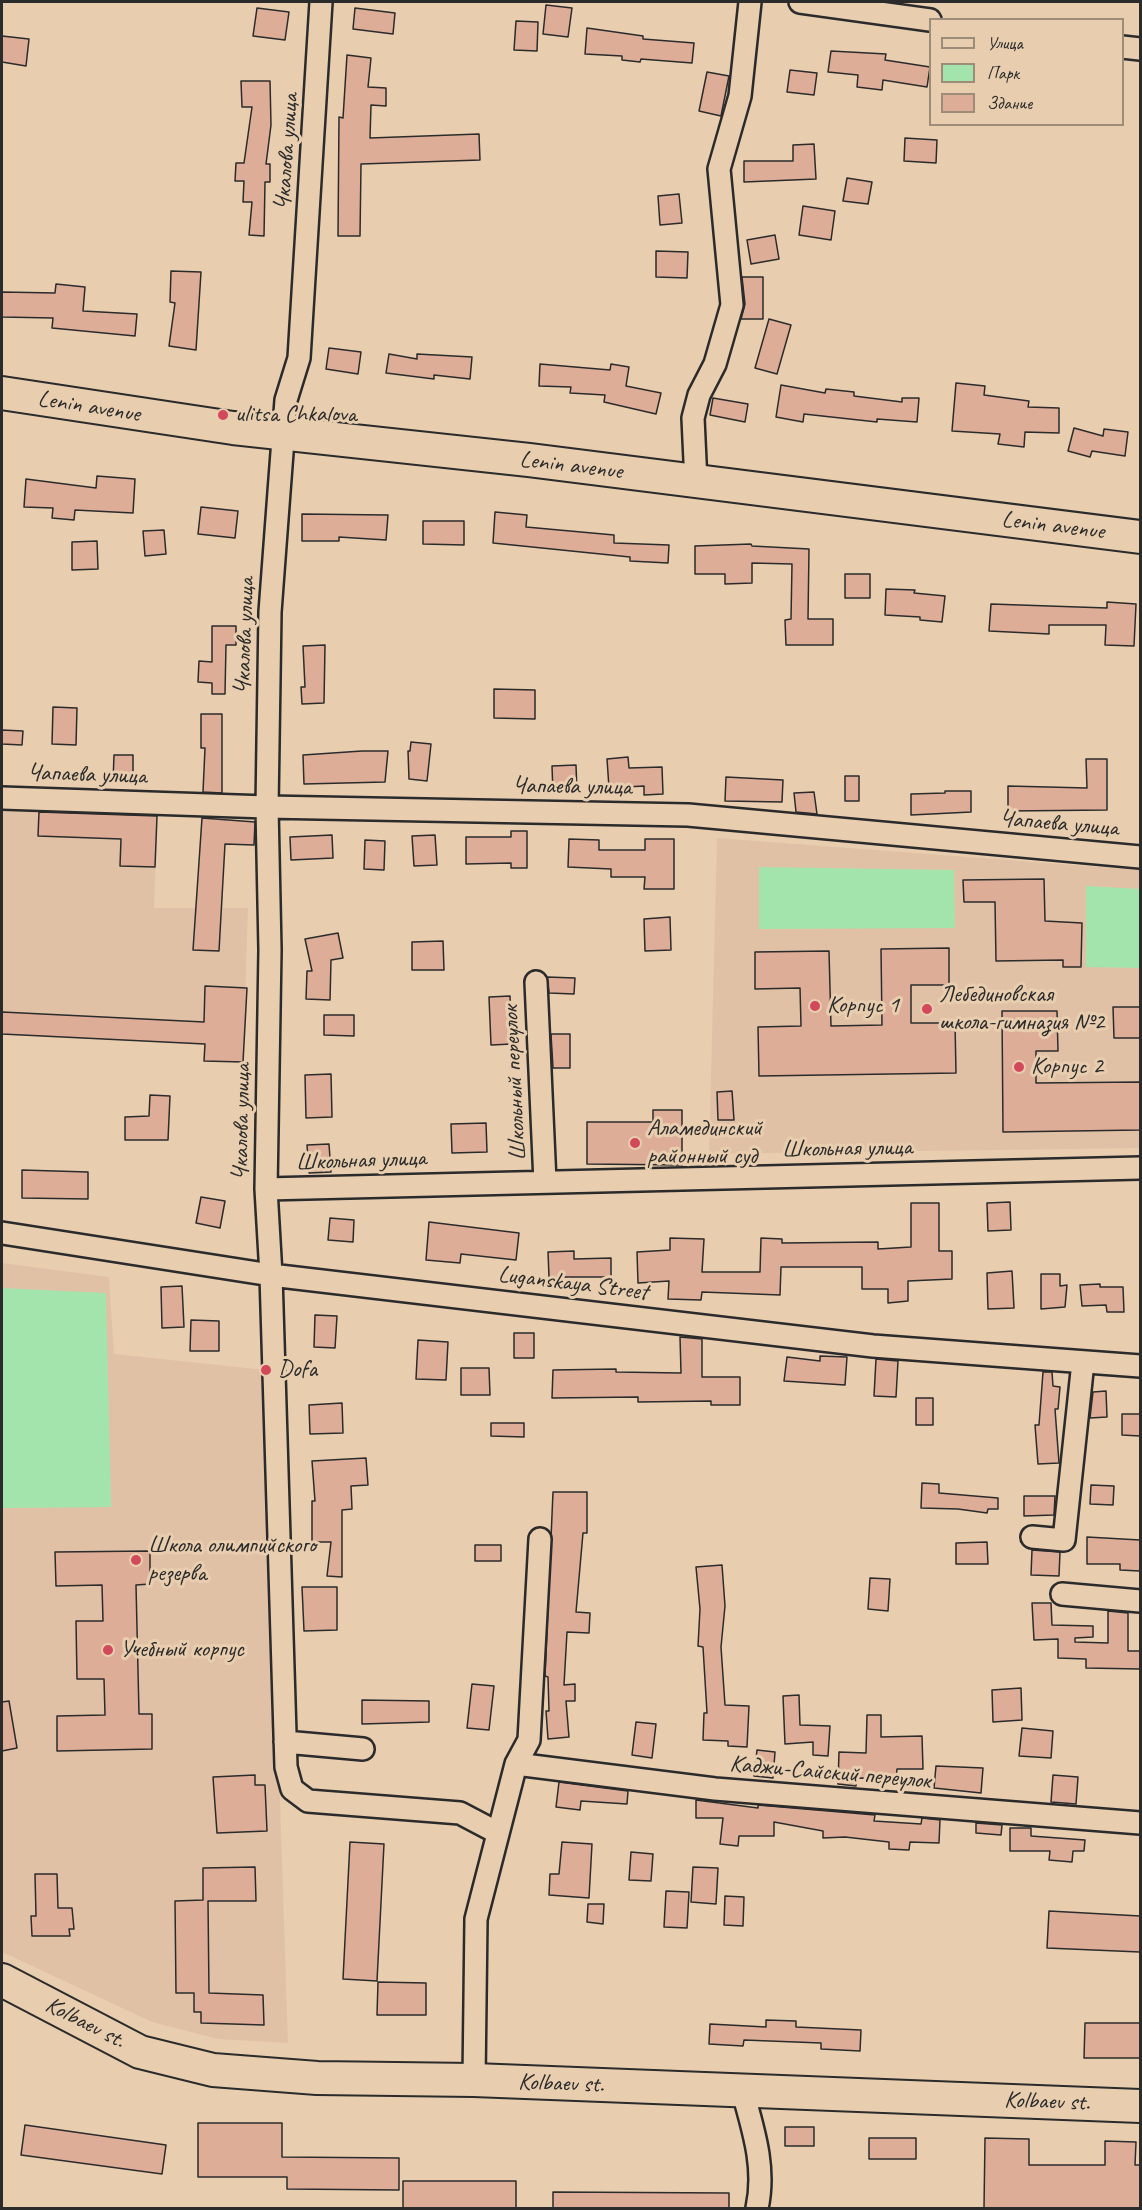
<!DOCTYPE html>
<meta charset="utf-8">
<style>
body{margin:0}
#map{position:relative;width:1142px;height:2210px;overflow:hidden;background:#e8ceaf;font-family:Caveat,sans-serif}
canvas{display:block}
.frame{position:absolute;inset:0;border:3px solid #2b2b2b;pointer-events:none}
.legend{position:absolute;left:929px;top:18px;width:195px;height:108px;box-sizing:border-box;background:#e8ceaf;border:2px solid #9c8d7a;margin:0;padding:8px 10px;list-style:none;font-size:18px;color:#2b2b2b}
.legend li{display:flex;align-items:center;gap:12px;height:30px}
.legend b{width:30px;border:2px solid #9c8d7a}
</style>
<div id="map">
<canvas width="1142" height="2210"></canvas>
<div class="frame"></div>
<ul class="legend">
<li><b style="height:8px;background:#e8ceaf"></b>Улица</li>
<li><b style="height:16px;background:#a3e4ad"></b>Парк</li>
<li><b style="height:16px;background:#dead98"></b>Здание</li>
</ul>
</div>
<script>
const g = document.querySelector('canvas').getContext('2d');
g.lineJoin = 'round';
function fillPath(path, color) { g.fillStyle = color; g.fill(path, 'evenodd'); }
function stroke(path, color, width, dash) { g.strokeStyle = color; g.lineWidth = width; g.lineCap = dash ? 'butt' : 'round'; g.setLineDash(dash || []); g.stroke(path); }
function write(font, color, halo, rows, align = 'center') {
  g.font = font + ' Caveat,sans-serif'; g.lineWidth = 6; g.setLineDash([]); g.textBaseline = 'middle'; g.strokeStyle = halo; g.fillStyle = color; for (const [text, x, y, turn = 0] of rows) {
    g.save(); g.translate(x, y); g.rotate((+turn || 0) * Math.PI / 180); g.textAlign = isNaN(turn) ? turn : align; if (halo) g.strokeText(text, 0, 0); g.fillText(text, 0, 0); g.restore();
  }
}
fillPath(new Path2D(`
 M2,807L157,814L154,908H248L243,1062L204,1061L205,1044L2,1034Z
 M717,838L1140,870V1148L709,1154Z
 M2,1263L109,1277L114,1354L266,1370L288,2043L218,2039L152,2022L2,1952Z`), '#e1c1a6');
fillPath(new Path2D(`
 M759,867L954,870L955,928L759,929Z
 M1086,886L1140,889V968L1086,967Z
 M2,1288L106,1293L111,1507L2,1508Z`), '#a3e4ad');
const building = new Path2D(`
 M546,5L572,8L568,37L543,34Z
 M257,8L289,12L285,40L253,36Z
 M355,8L395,13L393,34L353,29Z
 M516,21L538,22L537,51L514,50Z
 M587,28L643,36V39L694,43L692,63L641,59L640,62L622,60V56L585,54Z
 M2,36L29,39L26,66L2,62Z
 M831,51L886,54L885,60L930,67L927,87L883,80L882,90L857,87L858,75L828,72Z
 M347,55L371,58L368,87L386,88V106L371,105L370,138L479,134L480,160L361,164L360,236H338L339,117L343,118Z
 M790,70L817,73L814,95L787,92Z
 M707,72L729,76L721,116L699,111Z
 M241,81H270L271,125L266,164H270V182H265L264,236L249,235L252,202H243L244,181H235L236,163H244L252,107H242Z
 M905,138L937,140L936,163L904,161Z
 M814,144L816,179L744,182V161H793V145Z
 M847,178L872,182L868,204L843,201Z
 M679,194L682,223L660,225L658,196Z
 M803,206L835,211L831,240L799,235Z
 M775,235L779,259L751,264L747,240Z
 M656,251L688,252L687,278L656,277Z
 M171,271L201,272L196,350L169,346L175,303L170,302Z
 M742,277H763V319H741L745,304Z
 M56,284L85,287L83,311L137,314L135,336L52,328L53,318L2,317V292L55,293Z
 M769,319L791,325L777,374L755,368Z
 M329,348L361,352L358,374L326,369Z
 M389,354L417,359V354L472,357L470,379L434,375V379L386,373Z
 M540,364L610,370L611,364L629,367L626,386L661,393L656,414L604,402L605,395L570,393L571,387L539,386Z
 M956,383L985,386L984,395L1029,401L1028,407L1059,408V433L1025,432L1024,447L998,444L1000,434L952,431Z
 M781,385L825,393L826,389L854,392V396L902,402V398H919L917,422L877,419V422L804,414L803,422L776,417Z
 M713,398L748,404L745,422L710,415Z
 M1074,428L1103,436L1104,429L1128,432L1125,456L1092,451L1090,457L1068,451Z
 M97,476L135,479L133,513L75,510L74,520L52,518L53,508L24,507L26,479L96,488Z
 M201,507L238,511L235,538L198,534Z
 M495,512L527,515L526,527L614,535V543L669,545L668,563L630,561V557L493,543Z
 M302,514L388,515L386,540L339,537V541H302Z
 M423,521H464V545L423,544Z
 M164,530L166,554L145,556L143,531Z
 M97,541L98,569L72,570V542Z
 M751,544L752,546L809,549L808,619H833V645H786L785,620L791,619L792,564L752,563V583L725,584V574H695V546Z
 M845,574H870V598H845Z
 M886,589L915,590L914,593L945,596L942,622L920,620V617L885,615Z
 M1107,602L1136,604L1134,646L1105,645L1106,625H1049V634L989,631L991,604L1107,608Z
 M212,626H236V645H226L225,694H212V683L198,682L199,661L212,662Z
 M325,645L324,703L302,704L301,687H305L303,646Z
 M494,689L535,690V719L494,718Z
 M53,707L77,708L76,745L52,744Z
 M201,714H222V793L203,792L205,748H201Z
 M2,730L23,731L22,745L2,744Z
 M411,742L431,744L427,781L409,779L408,751H410Z
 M362,751H388L385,782L304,784L303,755Z
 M114,755H133V783L113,782Z
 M628,757L629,768L662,767L663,794L644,795V786L609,788L607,759Z
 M1086,759H1107V810L1008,811V786L1087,788Z
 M576,765L577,792L553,793L552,766Z
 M845,776H859V801H845Z
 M726,777L783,780L782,802L725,801Z
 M945,791H971V812L911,815V794L945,793Z
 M814,792L817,814L796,812L794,793Z
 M39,812L157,816L155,867L120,866L121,839L38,836Z
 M202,818L255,822L254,845L225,844L219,951L193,950Z
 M511,831H527V868H511V863L466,864V837H511Z
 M332,835L333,858L291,860L290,837Z
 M435,835L437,865L414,866L412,836Z
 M569,839L599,840V850H645V839H674V889H644L645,877H611V869L568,867Z
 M365,840L385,841L384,870L364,869Z
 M1044,879L1045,921L1082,923L1081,967H1063V960L996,961L995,902H964L963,880Z
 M670,917L671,950L645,951L644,919Z
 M338,933L343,958L331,960L330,1000L306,999L307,971H312L305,939Z
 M443,941L444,970H412V942Z
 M949,948V985H911V1023H955L956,1073L759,1076L758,1027L801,1026L800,988L755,989V952L829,951L831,1026L882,1025L881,949Z
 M547,977L575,978L574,994L549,993Z
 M205,986L247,988L243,1062L204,1061L205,1044L2,1034V1012L204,1022Z
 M510,996L512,1044L491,1045L489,997Z
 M1113,1007H1140V1038H1114Z
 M1002,1011H1057L1058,1051H1036V1083L1140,1082V1130L1003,1132Z
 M324,1015H354V1036L324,1035Z
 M551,1034H570V1068H553Z
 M331,1074L332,1117L306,1118L305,1075Z
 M732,1091L734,1120H718L717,1092Z
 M150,1095L170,1096L168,1140H125V1117L149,1116Z
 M653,1110H682V1165L587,1164V1122H653Z
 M486,1123L487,1152L452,1153L451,1124Z
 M329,1144L331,1172L309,1173L307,1145Z
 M22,1170L88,1172V1199L22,1198Z
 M201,1197L225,1201L220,1228L196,1223Z
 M1010,1202L1011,1230L988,1231L987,1203Z
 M911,1203H939V1251H952V1279L908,1281V1301L888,1303V1289H862V1267H781L780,1295L702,1292L701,1300L668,1299L669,1281L638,1283L637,1252L670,1250V1238L704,1239L702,1272H760L761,1238L782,1239V1243L878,1242V1249L911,1247Z
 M330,1218L354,1220L353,1242L328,1240Z
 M429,1222L519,1233L516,1260L461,1254L460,1263L426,1260Z
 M574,1251V1259L611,1258V1277H549L548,1252Z
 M1012,1271L1014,1308L988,1309L987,1273Z
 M1041,1274H1060V1286L1067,1285L1065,1307L1041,1309Z
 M1100,1284V1287H1123L1124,1312H1107L1106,1305L1082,1306L1080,1285Z
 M182,1286L184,1327L162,1328L161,1287Z
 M315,1315L337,1316L335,1348L314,1347Z
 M191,1320L219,1321V1351H190Z
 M514,1333H534V1358H514Z
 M680,1337L702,1339V1377H740V1405H711V1401L638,1402V1397L552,1398L553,1370L616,1369V1372L681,1373Z
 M418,1340L448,1342L446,1380L416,1379Z
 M820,1356L847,1357L845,1385L784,1381L787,1357L820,1361Z
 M876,1359L898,1361L896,1397L874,1396Z
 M461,1368H489L490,1395H461Z
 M1043,1372H1052L1053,1386L1060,1387L1058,1409H1055L1059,1463L1038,1464L1035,1425H1039Z
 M1106,1391L1107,1417L1090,1418L1093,1392Z
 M916,1398H933V1425H916Z
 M342,1403L343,1433L310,1434L309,1405Z
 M1122,1414H1140V1436L1122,1435Z
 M491,1423H524V1437L491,1436Z
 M366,1458L368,1485L351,1486L352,1509L342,1510V1577L327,1576L331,1542H312V1501H315L312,1461Z
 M922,1483L939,1484V1493L998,1498V1509H988L987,1513L958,1509L921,1508Z
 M1091,1485L1114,1486L1113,1505L1090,1504Z
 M553,1492H587V1533H583L576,1612L590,1613L589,1633L567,1632L564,1685L575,1684V1701H566L569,1737L548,1739L546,1711H549L548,1677L545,1676Z
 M1024,1496H1055L1054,1515L1024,1516Z
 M1087,1537L1140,1540V1571L1120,1570V1564H1087Z
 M987,1542L988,1564H956V1543Z
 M475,1545H501V1561H475Z
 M1032,1550L1060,1552L1059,1576L1031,1575Z
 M150,1551V1584L136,1585L139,1714H152V1749L57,1751V1716L105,1715L104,1679H77L76,1621H103L102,1585L56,1586L55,1552Z
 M722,1565L725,1606L721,1647L725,1705L749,1706L747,1747L728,1746V1741L703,1740L704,1713H707L703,1647L698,1646L700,1609L696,1567Z
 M870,1578L890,1579L888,1611L868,1609Z
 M302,1587H337V1630L304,1631Z
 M1032,1603H1051L1052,1625L1093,1626V1637L1075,1638V1642L1108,1643V1611L1128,1613V1651H1140V1669L1086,1668V1659L1058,1658V1639L1034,1640Z
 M472,1684L494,1686L489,1730L467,1728Z
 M1021,1688L1022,1720L993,1722L992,1690Z
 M799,1695L800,1725L830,1726L828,1756L813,1755V1742L785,1744L783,1696Z
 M362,1700L429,1701V1722L362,1724Z
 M9,1701L17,1748L2,1751V1702Z
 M867,1715H881V1737L922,1736L923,1769H897L896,1779L857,1778L856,1786L838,1784L839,1752L866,1753Z
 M636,1722L656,1724L652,1758L632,1755Z
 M1022,1728L1053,1731L1051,1758L1019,1756Z
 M757,1750L775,1752L773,1778L754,1776Z
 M936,1766L983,1768L981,1793L934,1788Z
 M255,1775V1785H265L267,1831L217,1833L213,1777Z
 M1053,1775L1078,1777L1076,1804L1051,1802Z
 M559,1782L628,1791L627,1804L581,1801L580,1810L556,1807Z
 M696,1800L758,1808V1805L875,1815L874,1821L921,1824L922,1818L940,1820L939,1843L910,1842L909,1850L889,1849V1842L845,1837L823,1838V1831L774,1822V1836H739L738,1846L720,1844L723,1818H696Z
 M976,1823L1002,1825L1001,1835L976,1833Z
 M1010,1828H1031V1836L1085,1840L1084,1851H1073L1072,1862L1049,1860L1050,1851H1010Z
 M350,1842L384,1844L377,1981L343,1979Z
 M562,1842L592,1844L589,1898L549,1895L550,1874H559Z
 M631,1852L653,1854L651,1881L629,1880Z
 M255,1867L256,1901H208L209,1993L263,1995L264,2025L201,2023V2012H194V1993H176L175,1901L203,1900V1868Z
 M693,1867L718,1868L716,1904L691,1902Z
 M35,1874H57L58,1908H72L74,1929H69L70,1936H32L31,1916H36Z
 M666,1891L689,1892L687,1928L664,1927Z
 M725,1896L744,1897L743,1926L724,1925Z
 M588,1904H604L603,1924L587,1922Z
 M1049,1911L1140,1916V1952L1047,1948Z
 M378,1982L426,1983V2015H377Z
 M766,2020L796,2021V2027L861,2030L860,2051L821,2049V2043L744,2040L743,2046L709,2044L710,2024L766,2027Z
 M1085,2023H1140V2058H1084Z
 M198,2123H282V2157L399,2158V2190L287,2189V2177H198Z
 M25,2125L166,2145L162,2174L21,2155Z
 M785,2127H814V2146H785Z
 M869,2138H916V2159H869Z
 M985,2138L1029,2139V2165H1105V2141L1136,2142L1135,2165H1140V2208H984Z
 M403,2181H516V2208H403Z
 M553,2192L729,2193V2208H553Z`);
fillPath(building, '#dead98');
stroke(building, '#2b2b2b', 1.5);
const minor = new Path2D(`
 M321,2L299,358L286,400L279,492L270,612L267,807L270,950L266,1189L271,1275L286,1767L292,1789L308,1801L460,1813L498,1833
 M800,2L930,20
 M1122,47L1140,49
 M696,483L693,418L699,395L715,364L732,305L719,169L740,96L750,2
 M2,798L267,807L688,815L1140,857
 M536,982L545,1182
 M266,1189L1140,1168
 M2,1233L271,1275L873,1346L1140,1366
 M1032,1537L1064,1540L1083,1362
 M1062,1594L1140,1601
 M285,1742L363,1749
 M516,1764L715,1789L1140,1823
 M474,2080L476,1919L516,1764L529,1740L540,1539
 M742,2089C753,2129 766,2167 757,2208`);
const secondary = new Path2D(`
 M2,393L233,428L529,460L1140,537
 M2,1980L140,2052L213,2070L317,2078L474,2080L1140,2106`);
stroke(minor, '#2b2b2b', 26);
stroke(secondary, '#2b2b2b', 36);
stroke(minor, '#e8ceaf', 21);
stroke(secondary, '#e8ceaf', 32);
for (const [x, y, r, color] of [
 [223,415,6,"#d1495b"],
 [815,1006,6,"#d1495b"],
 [927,1009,6,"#d1495b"],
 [1019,1067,6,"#d1495b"],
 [635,1143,6,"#d1495b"],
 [266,1370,6,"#d1495b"],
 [136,1560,6,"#d1495b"],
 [108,1650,6,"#d1495b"]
]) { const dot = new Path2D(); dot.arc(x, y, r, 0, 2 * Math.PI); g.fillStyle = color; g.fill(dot); stroke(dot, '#e8ceaf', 2); }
write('24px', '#2b2b2b', '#e8ceaf', [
 ["Чкалова улица",287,152,-86],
 ["Lenin avenue",89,407,9],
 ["Lenin avenue",571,466,7],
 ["Lenin avenue",1053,526,7],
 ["Чкалова улица",245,636,-88],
 ["Чапаева улица",87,775,2],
 ["Чапаева улица",572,787,1],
 ["Чапаева улица",1059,824,5],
 ["Школьный переулок",515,1083,-93],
 ["Чкалова улица",242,1122,-89],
 ["Школьная улица",847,1149,-1],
 ["Школьная улица",361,1161,-2],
 ["Luganskaya Street",573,1284,7],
 ["Каджи-Сайский переулок",830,1773,5],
 ["Kolbaev st.",85,2023,27],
 ["Kolbaev st.",561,2084,2],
 ["Kolbaev st.",1047,2102,2]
]);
write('24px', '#2b2b2b', '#e8ceaf', [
 ["ulitsa Chkalova",235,415],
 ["Лебединовская",939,995],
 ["школа-гимназия №2",939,1023],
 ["Корпус 1",827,1006],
 ["Корпус 2",1031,1067],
 ["Аламединский",647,1129],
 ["районный суд",647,1157],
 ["Dofa",278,1370],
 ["Школа олимпийского",148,1546],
 ["резерва",148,1574],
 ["Учебный корпус",120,1650]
], 'left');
</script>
